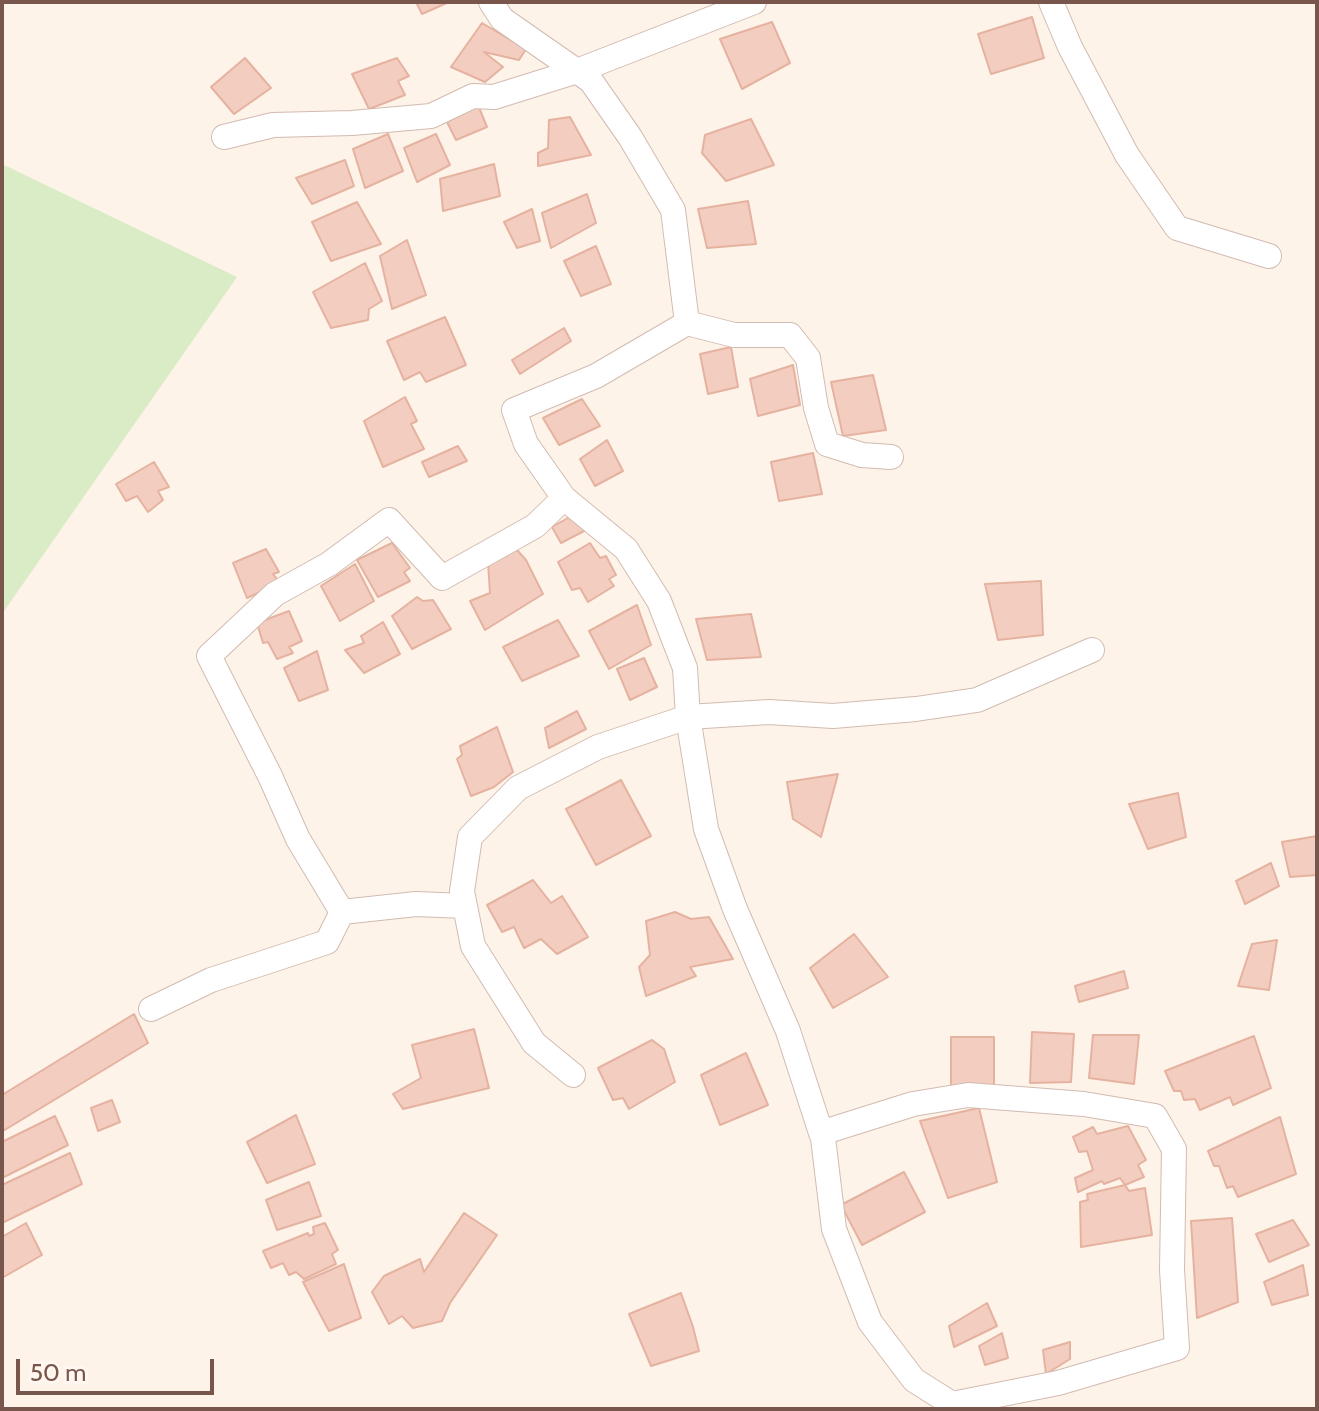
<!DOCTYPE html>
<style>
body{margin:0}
#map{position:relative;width:1319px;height:1411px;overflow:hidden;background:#fdf3e9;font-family:Cabin,sans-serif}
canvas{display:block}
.frame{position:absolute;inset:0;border:4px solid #79564b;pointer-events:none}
.scale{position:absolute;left:16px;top:1359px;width:198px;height:36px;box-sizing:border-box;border:4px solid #79564b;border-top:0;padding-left:10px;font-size:24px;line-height:28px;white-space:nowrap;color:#79564b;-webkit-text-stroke:6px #fff7f0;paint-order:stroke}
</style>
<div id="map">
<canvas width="1319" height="1411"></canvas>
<div class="frame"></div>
<div class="scale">50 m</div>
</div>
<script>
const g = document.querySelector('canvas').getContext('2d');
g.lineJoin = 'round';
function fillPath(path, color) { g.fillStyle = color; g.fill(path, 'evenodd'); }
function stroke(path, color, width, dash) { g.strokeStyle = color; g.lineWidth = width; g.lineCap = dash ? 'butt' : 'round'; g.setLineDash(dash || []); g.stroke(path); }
fillPath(new Path2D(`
 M2,164L237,277L2,614Z`), '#daecc6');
const building = new Path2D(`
 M416,2H449L422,14Z
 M1032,17L1044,58L991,74L978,34Z
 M772,22L790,63L742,89L720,39Z
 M482,23L526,49L519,60L484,52L503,67L485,82L451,67Z
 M245,58L271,88L234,114L211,87Z
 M397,58L409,76L398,81L405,95L369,109L352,74Z
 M478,105L487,127L456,140L447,122Z
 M570,117L591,155L538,166V153L548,148L549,120Z
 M751,119L774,165L726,181L702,153L705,135Z
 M388,134L403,171L365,188L353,149Z
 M436,134L450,165L417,182L404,148Z
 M345,160L354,186L312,204L296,178Z
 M494,164L500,196L443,211L440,179Z
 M587,194L596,223L551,248L542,213Z
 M748,201L756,244L707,248L698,209Z
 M357,202L381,244L331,261L312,222Z
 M532,209L540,241L517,248L504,222Z
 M407,240L426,295L392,309L380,256Z
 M596,246L611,284L581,296L564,261Z
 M365,263L382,301L369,309L368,320L331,328L313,292Z
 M445,317L466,365L426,382L420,372L404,380L387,341Z
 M564,328L571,341L520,374L512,360Z
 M731,347L738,387L708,394L700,354Z
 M793,365L800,405L758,416L750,379Z
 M873,375L886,430L843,436L831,382Z
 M405,397L417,421L411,424L424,449L383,467L364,421Z
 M582,399L600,426L559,445L543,418Z
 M607,440L623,471L595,486L580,459Z
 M458,446L467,461L429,477L422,462Z
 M813,453L822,494L779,501L771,462Z
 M154,462L169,487L158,491L163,500L148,512L137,496L126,501L116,484Z
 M573,515L586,530L561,543L552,527Z
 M392,543L410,568L404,572L410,581L378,597L357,560Z
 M590,543L600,558L606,556L616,575L609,579L614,586L588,602L580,588L572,590L558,562Z
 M266,549L279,572L273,574L280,583L247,598L233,563Z
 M517,550L526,560L543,594L485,630L470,601L490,593L488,562Z
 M355,564L374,601L340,621L321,586Z
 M1041,581L1043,635L998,640L985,584Z
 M417,597L423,601L433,600L451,629L412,649L392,616Z
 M637,605L651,645L609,669L589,631Z
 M289,611L302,641L289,647L293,653L277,659L268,642L263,643L257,623Z
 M751,614L761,657L707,660L696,619Z
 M558,620L579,656L522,681L503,647Z
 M383,622L400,654L364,673L345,650L364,643L361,636Z
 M317,651L328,690L299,701L284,668Z
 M644,658L657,687L630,700L617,669Z
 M577,711L586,729L549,748L545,728Z
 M497,727L513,772L494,787L471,796L457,759L462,755L460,746Z
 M838,774L821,837L793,819L787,782Z
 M621,780L651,836L596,865L566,809Z
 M1178,793L1186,837L1148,849L1129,804Z
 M1317,836V875L1290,877L1282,842Z
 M1271,863L1279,886L1245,904L1236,881Z
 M533,880L551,903L562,896L588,937L557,954L541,939L524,948L514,927L502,932L487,905Z
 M675,912L691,919L709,917L733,959L690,967L696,976L646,996L639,967L650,955L646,921Z
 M854,934L888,977L833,1008L810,968Z
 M1277,940L1269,990L1238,986L1252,944Z
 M1124,971L1128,988L1079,1002L1075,986Z
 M134,1014L148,1043L3,1131L2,1095Z
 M474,1029L489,1088L403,1109L393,1094L421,1078L412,1045Z
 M1032,1032L1074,1034L1071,1082L1030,1083Z
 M1093,1035H1139L1134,1084L1089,1078Z
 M1254,1036L1271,1088L1233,1105L1230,1097L1200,1110L1195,1099L1184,1100L1181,1091H1174L1165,1071Z
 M951,1037H994V1088H951Z
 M652,1040L664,1049L675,1082L629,1109L623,1098L613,1100L598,1068Z
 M746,1053L768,1105L720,1125L701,1075Z
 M112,1100L120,1122L98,1131L91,1108Z
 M979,1108L997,1182L948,1198L920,1121Z
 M296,1115L315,1164L267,1183L247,1142Z
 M55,1116L68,1145L2,1178V1142Z
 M1280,1117L1296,1174L1238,1197L1233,1186L1227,1188L1219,1166H1214L1208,1151Z
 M1128,1126L1146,1160L1138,1165L1144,1177L1125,1185L1120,1178L1104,1184L1102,1181L1078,1192L1075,1178L1093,1170L1087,1151L1079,1152L1073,1137L1093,1127L1097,1134Z
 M70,1153L82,1184L2,1223V1185Z
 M904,1172L925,1212L862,1245L841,1205Z
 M309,1182L321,1216L277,1230L266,1200Z
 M1125,1185L1129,1191L1145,1188L1152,1235L1081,1247L1080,1202L1088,1200L1087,1194Z
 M464,1213L497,1235L450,1303L442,1321L413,1328L402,1316L389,1324L372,1292L384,1276L420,1259L424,1272Z
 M1232,1218L1238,1302L1197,1318L1191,1221Z
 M1293,1220L1309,1245L1269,1262L1256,1234Z
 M26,1223L42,1255L2,1278V1237Z
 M325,1223L338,1250L332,1254L336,1264L304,1279L296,1272L289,1275L283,1263L271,1268L263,1251L308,1233L309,1236L314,1234L313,1227Z
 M344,1264L361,1318L329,1331L303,1282Z
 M1303,1265L1308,1295L1272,1305L1264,1282Z
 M681,1293L693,1327L699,1351L651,1366L629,1314Z
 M987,1303L997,1326L954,1347L949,1326Z
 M1002,1333L1008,1358L985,1365L979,1346Z
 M1070,1342V1359L1046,1374L1043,1350Z`);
fillPath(building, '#f3cec0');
stroke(building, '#e6b2a0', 2);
const street = new Path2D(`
 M491,2L502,19L591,81L630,137L673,210L687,323L734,335H790L808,358L816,408L827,444L862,455L891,457
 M1051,2L1070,47L1127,155L1177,228L1269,256
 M224,137L273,125L352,123L431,116L473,96L494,97L577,71L754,2
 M687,323L596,376L514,410L526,444L564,498L626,549L659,601L685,668L688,717L706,829L735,909L788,1031L821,1133L823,1138L834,1229L870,1322L914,1380L952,1404L1058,1383L1177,1348L1172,1270L1174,1149L1155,1116L1084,1104L968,1095L913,1104L821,1133
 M342,912L416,904L465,906
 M151,1009L211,980L327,942L342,912L298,839L270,776L209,656L275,594L329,564L389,520L442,578L535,526L564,498
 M573,1075L534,1043L473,946L462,891L470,837L518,788L598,747L688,717L769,712L833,716L916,709L977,700L1092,650`);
stroke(street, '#d2bbb1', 26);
stroke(street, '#fff', 24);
</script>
